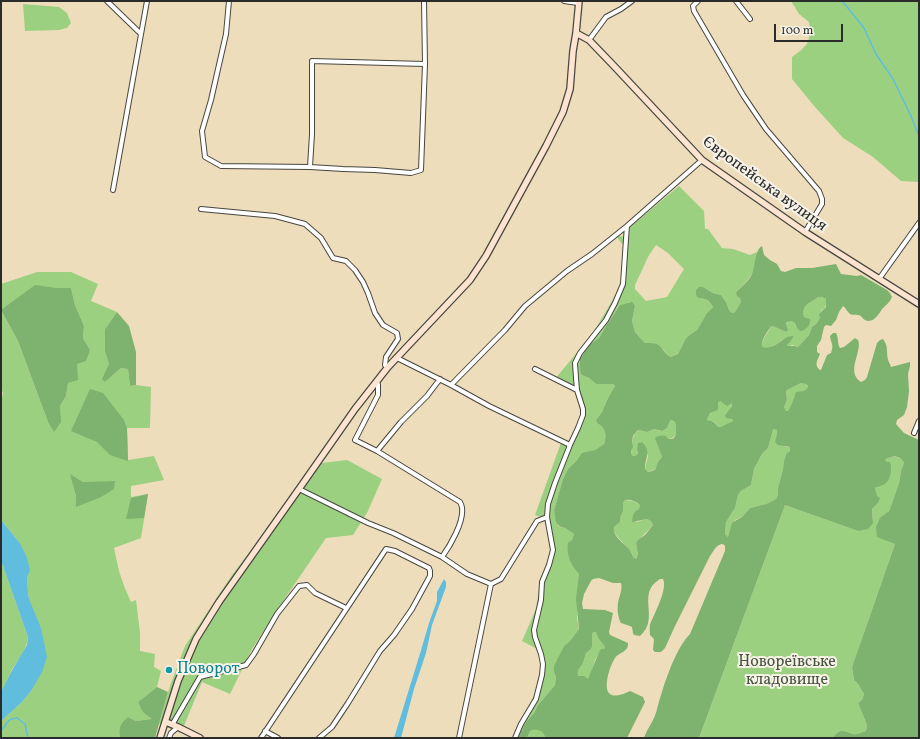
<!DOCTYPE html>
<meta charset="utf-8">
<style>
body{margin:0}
#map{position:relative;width:920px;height:739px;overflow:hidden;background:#edddbb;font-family:Vollkorn,serif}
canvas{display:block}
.frame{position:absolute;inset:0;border:2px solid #2b2b2b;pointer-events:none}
.scale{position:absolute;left:774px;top:24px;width:69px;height:18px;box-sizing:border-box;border:2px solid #2b2b2b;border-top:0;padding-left:5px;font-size:12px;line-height:14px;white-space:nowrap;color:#2b2b2b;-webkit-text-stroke:3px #f7f3e8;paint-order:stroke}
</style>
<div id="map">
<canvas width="920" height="739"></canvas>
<div class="frame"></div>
<div class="scale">100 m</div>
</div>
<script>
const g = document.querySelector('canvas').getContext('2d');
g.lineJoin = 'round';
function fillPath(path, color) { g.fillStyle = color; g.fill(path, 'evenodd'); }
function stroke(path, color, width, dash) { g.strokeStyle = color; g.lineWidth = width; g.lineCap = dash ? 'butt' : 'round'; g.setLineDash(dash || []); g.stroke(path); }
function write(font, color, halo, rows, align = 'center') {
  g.font = font + ' Vollkorn,serif'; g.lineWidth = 4; g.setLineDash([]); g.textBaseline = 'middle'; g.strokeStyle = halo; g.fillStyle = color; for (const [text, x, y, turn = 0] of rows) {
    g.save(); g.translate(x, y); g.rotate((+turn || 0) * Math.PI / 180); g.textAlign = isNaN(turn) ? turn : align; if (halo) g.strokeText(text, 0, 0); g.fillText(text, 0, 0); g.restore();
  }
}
fillPath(new Path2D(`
 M791,1H919V182L901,181L873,157L843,138L815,107L792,79V57L800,51L807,44L809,38L810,29L809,22L799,14Z
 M23,4L59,7L67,13L71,23L67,28L59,30L25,31Z
 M679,186L704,211L705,229H708L722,248L733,249L750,255L757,252C754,274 752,277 736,292L740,298L741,302L735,312L732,313L729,310L726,302L721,295L713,293L703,287L701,299C708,298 709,302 713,307L707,313L697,330L688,336L685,340L678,354L671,357C664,353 666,352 661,347C657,343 651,343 645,343L635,332L632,321L635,306L629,302L625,305H620L611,319L609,321L599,338L590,344L587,349L581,355L584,376L589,378L596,384H613L615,386L608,398L602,412L596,420C598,425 596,422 600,425C607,431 606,436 604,444L595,450L582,454L577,460L568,469L563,479L554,510L558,526L565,528L574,534L572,540L575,569L579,574L577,618L579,629L570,641L564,646L554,672L556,677L555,685L538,705L534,713L526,722L518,738H513L538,687L542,669L541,651L522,641L536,609L540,582L552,549L548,520L535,515L562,440L569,442L585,410L582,399L570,388L555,379L593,333L625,279L626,249L616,236L629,237L630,227ZM656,245L668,253L684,269L667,297L646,301L635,289V285L649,255Z
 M37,272H71L98,284L91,301L117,312L105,329V352L109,364L105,382L121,368L128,369L130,386L136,385L151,387L150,428H127L128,460L154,456L164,480L131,486V497L148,494L141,538L114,548L119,571L124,586L131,602L136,600L140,633V651L155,654L154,667L161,671L157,687L138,702L152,719L136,721L128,717C120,723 118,728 120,738H2L1,721L21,703L31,691L29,599L28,592L27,577L19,542L1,520V401L3,393L1,388V284ZM56,288H71L75,305L84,326L83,338L90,350L77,364L68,383L66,396L60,406L48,422L18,341L1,310ZM71,475L83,482L76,507V496Z
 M818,297H822L826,299C826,305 827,307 821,311L820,318L818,322L812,327L809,335L798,347L792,345L788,347L787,345L790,342L783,339C777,345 771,349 762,347C761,339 768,334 771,326H773L786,332L787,331L786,324C788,321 791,320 794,321L796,327L810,319L804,317C801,304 810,304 818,297Z
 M801,383L805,384L808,387V389L794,396C793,402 791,407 788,411H786L784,407L787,400L786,392L787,390Z
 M720,401L730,404L732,403V406L725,415L732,419L733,421L721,428L718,427L715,422L707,421L708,418L710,413L716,411L718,403Z
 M672,420L675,422C676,429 678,437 670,439L667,437L656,440L662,457L658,461L657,467L654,470L648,472L645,469L648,456L643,443L640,442L637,450L638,454L637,455L633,456L631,454C632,446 631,435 639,430L647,432L654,429L660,431L667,428L670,421Z
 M773,428L777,430V434L776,442L786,447H790V451L784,461L783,469L778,488V495L776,499L766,504L750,508L742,517L735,520L733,523L728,537L725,534L726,522L735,508L738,495L741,491L751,485L754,469L762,454L768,448Z
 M890,457C896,457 902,456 904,463L901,471L899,483L891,506L889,511L882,516L895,544L852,667L854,680L858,684L864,694L862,700L858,703L867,725L866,731C862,732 857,735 853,734C844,732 840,727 833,738H699L785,505L858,531L873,520L872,509L878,503L875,488L886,483L887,462L885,460Z
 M347,460L382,479L367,513L353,535L326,538L275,613L251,651L230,694L202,682L181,733L159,724L170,686L185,646L232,575L271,525L314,464Z
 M625,500L633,501L640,505V509L636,511V522L647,519L651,521L653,525L636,543L638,555L636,559L633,557L632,553L616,535L614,531V527L620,522V518L623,511V503Z
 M1,562L3,566L28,637C27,650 18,659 11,671C8,678 5,685 1,691Z
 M594,632H596L598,638L605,647L604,649H601L595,660L589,680L578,676C577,668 580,669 583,663C584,660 585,656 586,653C595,648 592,643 592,634Z
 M538,729C543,731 544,733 545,738H527L530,731Z`), '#9cd081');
fillPath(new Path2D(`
 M762,246L764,255L770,260L777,264L781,271L785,272L796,268H812L836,264L841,274L857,276L861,275L887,290L890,293L892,297C890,302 886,305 882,309C879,314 873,324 865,320C862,318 861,315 858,315C854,314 852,316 849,313C846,310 846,308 843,306L839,312L836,320L831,326L826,325L824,327L821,340L817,346V352L820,354C817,361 814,365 820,370H821L827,355L831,353C834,344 831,344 830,336L833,333H836C839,338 837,343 840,348L844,347L855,338L858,340C863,351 845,372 861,382L865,380L867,377L877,343L880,340L883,339C889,347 886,352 888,360C888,360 891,366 891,367L910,362V366L908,374L909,391L907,407L904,415L897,420L896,424L904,433L919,440V738H833C840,727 844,732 853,734C857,735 862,732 866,731L867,725L858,703L862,700L864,694L858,684L854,680L852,667L895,544L877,537L876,527L880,518L882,516L889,511L891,506L899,483L901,471L904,463C901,455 891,455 885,460L887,462H890C892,468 891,477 887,482C885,485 879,486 875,488L877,496L880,498L878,503L872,509L873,523L868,529L858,531L785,505L699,738H644C647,729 653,722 656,713C662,690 674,650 690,634L725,551V546L723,544C716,544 714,551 710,556L675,626L665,648L661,652H655L653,650L654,639L650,635C650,630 649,626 651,622C652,619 654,616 655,613C659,605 667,586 663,579H660C635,594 661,618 640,636L634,635L633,633L632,627L630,626L621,623C618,618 617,610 618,603C619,596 623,590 621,583H613L599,578L593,579L591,581L584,594L582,603L583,609L605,610L613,613L609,632L610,635L628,643C629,652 619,652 615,658C610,665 601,692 612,695C618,697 625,693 630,691L643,697L645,702L627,738H545C544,730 537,728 530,731L527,738H518L526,722L534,713L538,705L555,685L556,677L554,672V666L564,646L570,641L579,629L576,599L579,574C571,566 566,554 568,543L572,540L574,534L565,528L559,526L556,522L554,510L563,479L568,469L577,460L582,453L595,450L604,444C606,436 607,431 600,425C596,422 598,425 596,420L602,412L608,398L615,386L613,384H596L589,378L584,376L581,374L580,369V358L590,344L599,338L609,321L611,319L620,305C625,305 628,302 632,302L635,306L632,321L635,332L645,343C651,343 657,342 661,347C665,352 665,354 671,357L678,354L685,340L688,336L697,330L707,313L713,307C706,296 707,301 697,297L696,294V290L699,287H703L713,293L721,295L726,302L729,310L732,313L735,312L741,302L740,298L737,296L736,292C741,287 747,283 751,276C756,267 754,251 762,246ZM818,297H822L826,299V307L819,314L820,318L817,323L812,327L809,335L798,347L794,346H788L787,345L790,342L793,337V336C781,336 778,350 762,347C761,339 767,333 771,326H773L786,332L788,330L786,324L787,322L792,321L795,323C796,327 797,329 801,331C806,330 811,325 810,319L804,317C801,304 810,304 818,297ZM801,383L805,384L808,386C807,392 801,391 796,392C793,399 792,405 788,411H786L784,407L787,400L786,392L787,390ZM720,401L727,406L732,403V406L725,415L726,418L732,419L733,421L721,427H718C714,421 714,422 707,420L710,413L716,411L718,409V403ZM672,420L675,422C676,427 678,440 670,439C669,439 668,438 667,437C663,435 660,435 655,438L662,457C662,457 658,461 658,462C655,469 658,470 648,472L645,469C645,457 652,452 642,442L638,443L637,450L638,453L637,455L633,456L631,454V451L633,447L632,442L633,436L637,431L639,430L647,432L654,429L662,431L667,428L670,421ZM773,429L777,430V434L775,442L778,445L790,447V451L787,453L784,461L783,469L778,488V495L776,499L766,504L750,508L742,517L735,521L732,523L728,537L725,534L726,522L735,508L738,495L741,491L751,485L754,469L762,454L768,448ZM625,500C631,499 635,501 640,505L639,509C633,512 633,515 632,522L647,519L651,521L653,525L645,535L638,540L636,543L638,555L636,559L633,557C631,545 612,540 614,527L620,522V518L623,511V503ZM594,632H596L598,638L605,647L604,649H601L599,652L588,679L584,676H578C577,668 580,669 583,663C584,660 585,656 586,653C595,648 592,643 592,634Z
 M35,285L56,288H71L75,305L84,326L83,338L90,350L86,361L77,364L78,380L68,383L66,396L60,406L61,422L54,432L48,422L18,341L1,310Z
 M117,312L129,326L136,352V385L130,386L128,369L121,368L105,382L102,379L109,364L105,352V329Z
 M90,389L103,393L124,420L127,428L128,461L110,455L97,442L71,431Z
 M70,474L83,482L115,481L114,489L101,497L76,507V496Z
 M148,494L144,518L126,519L131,498Z
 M157,687L168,692L155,738H120C118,728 120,723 128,717L136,721L152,719L143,712L138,702Z`), '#7db26f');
fillPath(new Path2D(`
 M1,520L19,542L26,555L30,570L27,577L28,592L29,599L41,628L47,657L42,672L31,691L21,703L1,721V691L4,686L11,672L27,645L28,637L3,566L1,562Z
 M444,579L446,582V587L432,625L426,653L414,689L401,738H394L422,647L429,623L437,601V592Z`), '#60bdde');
stroke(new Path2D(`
 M842,1L848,8L864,28L876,54L893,79L910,114L919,136
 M1,730C9,724 5,719 17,718L25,724L28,738`), '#60bdde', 1.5);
const street = new Path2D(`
 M107,1L141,34
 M229,1L226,34L211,100L202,131L205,157L221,166L310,167
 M424,1L425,64L421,170L411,173L375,170L343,169L310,167L312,134V61L425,64
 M564,1L578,3
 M698,1L693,6L694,11L743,95L766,129L819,191L822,199V204L805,232
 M736,1L750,19
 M589,40L606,17L621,9L632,1
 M113,190L147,1
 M201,209L275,216L305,224L321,238L333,258L346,261L355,270L363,282L368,293L375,313L383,325L397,333L398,339L386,357L385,365L388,367
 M879,279L919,223
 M397,358L451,385L489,406L570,445
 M535,369L577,390
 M377,381L378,385V395L355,440L377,451L460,502C461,504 462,506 462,508C464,522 450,546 442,557
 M451,385L505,330L525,306L567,271L592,254L627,226
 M914,433L919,421
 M377,451L401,422L427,396L440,379
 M299,489L368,523L393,533L442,557L467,574L491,584
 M172,725L200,677L246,665L254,654L277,614L299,586L307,585L315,593L346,608
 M265,731L278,738
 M169,738L171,733L178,727
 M261,738L386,549L395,551L429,568L430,571V576L412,609L394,635L380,651L348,703L332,727L319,738
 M459,738L491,584L501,579L537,521L547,517
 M515,738L521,724L536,699L542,675L543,664L541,654L535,637L534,630L541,600L542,582L549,565L553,550L547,517L548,504L555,483L570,445L578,428L583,415V409L577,390L576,378L575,363L580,353L606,320L615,303L623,284L626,239L627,226L702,160`);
const secondary = new Path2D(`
 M576,33L589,40L614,66L702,160L805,232L919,304
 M166,722L178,727L200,738
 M160,738L178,681L196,639L219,602L299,489L355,409L388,367L470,280L486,256L546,146L563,112L570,89L573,51L576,33L579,1`);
stroke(street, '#484641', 6);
stroke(secondary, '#484641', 8);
stroke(street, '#fff', 4);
stroke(secondary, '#fde4d0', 5.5);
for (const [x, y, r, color] of [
 [169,670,4,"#0f9aa8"]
]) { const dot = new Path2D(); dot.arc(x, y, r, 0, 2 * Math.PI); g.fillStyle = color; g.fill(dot); stroke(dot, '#f7f3e8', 1.5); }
write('16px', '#2b2b2b', '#f7f3e8', [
 ["Європейська вулиця",764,185,36]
]);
write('16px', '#475440', '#f7f3e8', [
 ["Новореївське",787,663],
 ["кладовище",787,681]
]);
write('16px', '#0d838f', '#f7f3e8', [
 ["Поворот",177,670]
], 'left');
</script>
